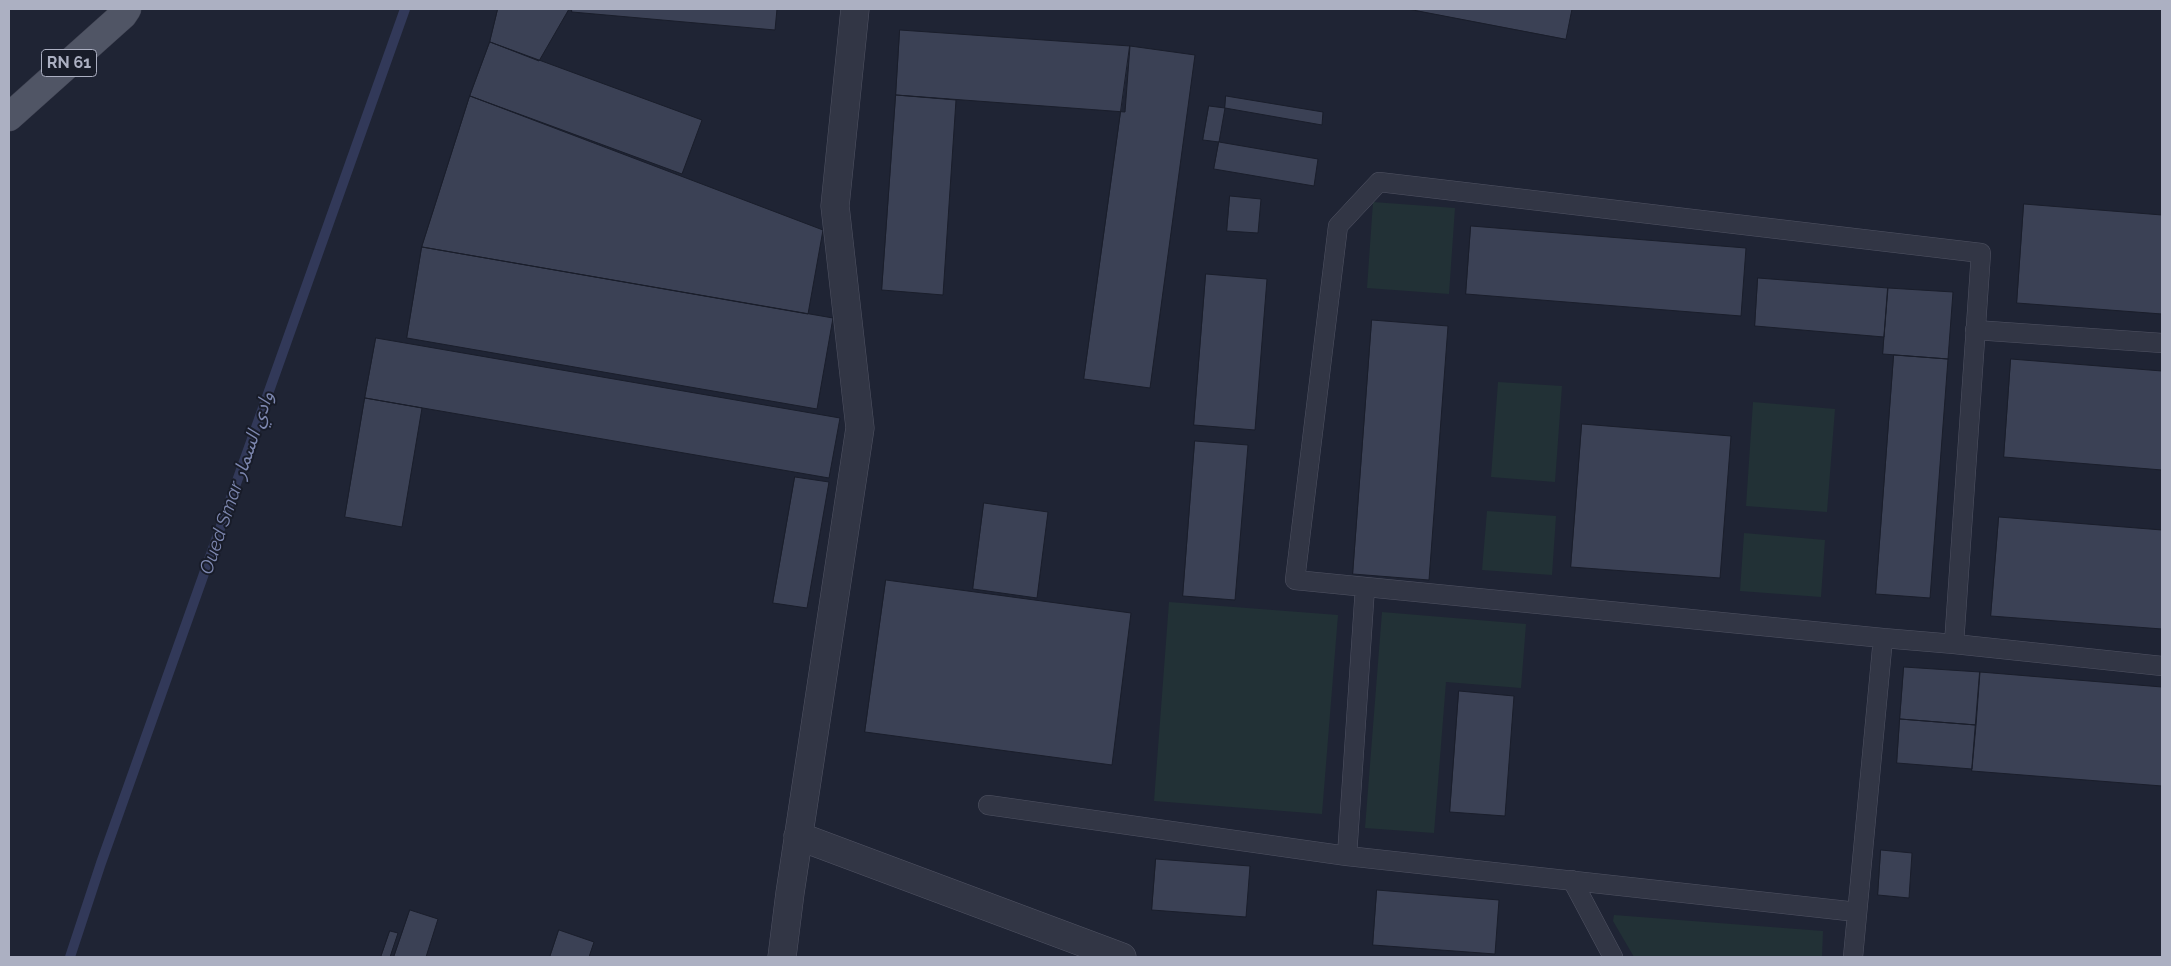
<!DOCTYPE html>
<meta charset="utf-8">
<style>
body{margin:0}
#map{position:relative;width:2171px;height:966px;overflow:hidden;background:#1f2434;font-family:Raleway,sans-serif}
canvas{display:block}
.frame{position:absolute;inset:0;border:10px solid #acb0c2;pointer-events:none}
</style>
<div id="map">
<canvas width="2171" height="966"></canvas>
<div class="frame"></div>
</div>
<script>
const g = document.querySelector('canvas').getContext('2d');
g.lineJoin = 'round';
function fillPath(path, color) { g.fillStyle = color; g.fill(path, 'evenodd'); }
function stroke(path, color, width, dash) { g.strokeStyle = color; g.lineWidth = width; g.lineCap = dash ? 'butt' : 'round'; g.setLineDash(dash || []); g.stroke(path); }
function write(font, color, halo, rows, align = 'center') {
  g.font = font + ' Raleway,"Noto Sans Arabic",sans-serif'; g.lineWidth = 4; g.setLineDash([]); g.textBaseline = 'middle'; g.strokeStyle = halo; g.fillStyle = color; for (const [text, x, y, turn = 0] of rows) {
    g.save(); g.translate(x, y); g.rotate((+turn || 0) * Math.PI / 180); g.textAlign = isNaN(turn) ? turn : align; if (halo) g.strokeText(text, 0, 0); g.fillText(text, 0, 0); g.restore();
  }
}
fillPath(new Path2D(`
 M1373,202L1455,208L1449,294L1367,288Z
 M1498,382L1562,386L1555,482L1491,477Z
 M1753,402L1835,409L1827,512L1746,506Z
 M1487,511L1556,516L1552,575L1482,570Z
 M1744,533L1825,540L1821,597L1740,591Z
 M1169,602L1338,615L1322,814L1154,801Z
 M1382,612L1526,624L1521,688L1446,682L1434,833L1365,828Z
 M1614,915L1823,931L1822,957H1634L1613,921Z`), '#223136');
stroke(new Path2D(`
 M70,957L101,863L405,9`), '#323959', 10);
const building = new Path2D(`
 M498,9H569L539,61L490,42Z
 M572,9H777L775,30L572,12Z
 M1408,9H1572L1566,39Z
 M900,30L1130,46L1125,112L896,95Z
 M490,42L702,120L682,174L470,96Z
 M1130,46L1195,55L1150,388L1084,379Z
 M896,95L956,100L943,295L882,290Z
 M470,96L823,230L808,314L422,247Z
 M1226,96L1323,112L1322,125L1225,108Z
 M1209,106L1225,108L1219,142L1203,140Z
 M1219,142L1318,159L1314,186L1214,169Z
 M1230,196L1261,199L1258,233L1227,231Z
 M2024,204L2162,215V314L2017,303Z
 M1471,226L1746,248L1741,316L1466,294Z
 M422,247L833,318L817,409L407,338Z
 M1206,274L1267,279L1255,430L1194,425Z
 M1758,278L1888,288L1884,337L1755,326Z
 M1888,288L1953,292L1948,359L1883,354Z
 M1372,320L1448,326L1429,580L1353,574Z
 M376,338L840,418L829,478L365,398Z
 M1894,355L1948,359L1930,598L1876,594Z
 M2011,359L2162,371V470L2004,457Z
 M365,398L422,408L402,527L345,517Z
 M1582,424L1731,436L1720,578L1571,567Z
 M1195,441L1248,445L1235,600L1183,596Z
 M795,477L829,482L807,608L773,603Z
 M984,503L1048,512L1037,598L973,589Z
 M1999,517L2162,530V629L1991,616Z
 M886,580L1131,613L1112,765L865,732Z
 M1904,667L1980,672L1976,725L1900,719Z
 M1980,672L2162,687V786L1972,771Z
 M1459,691L1514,696L1505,816L1450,812Z
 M1900,719L1976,725L1972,769L1897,763Z
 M1881,850L1912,853L1909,898L1878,895Z
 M1156,859L1250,866L1246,917L1152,910Z
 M1377,890L1499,900L1495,954L1373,945Z
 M410,910L438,919L426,957H394Z
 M559,930L594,942L589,957H550Z
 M390,931L398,933L390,957H381Z`);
fillPath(building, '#3b4155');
stroke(building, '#1a1e2b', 1);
const lane = new Path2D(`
 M1975,330L2162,343
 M1883,638L1954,644
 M988,805L1347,856L1857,912
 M1347,856L1365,587
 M1572,880L1613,957
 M1853,957L1883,638L1295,580L1338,226L1379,182L1981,253L1954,644L2162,666`);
const street = new Path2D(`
 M798,836L1122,957
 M782,957L790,893L860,428L835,206L855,9`);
const primary = new Path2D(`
 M9,117L123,15L127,9`);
stroke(lane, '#505363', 20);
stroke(street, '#505363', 29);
stroke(primary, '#3c3f4e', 29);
stroke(lane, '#323645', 19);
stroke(street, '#323645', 28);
stroke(primary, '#505565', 28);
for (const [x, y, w] of [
 [69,63,55]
]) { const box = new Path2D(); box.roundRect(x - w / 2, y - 13.5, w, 27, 4); g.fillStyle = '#181c29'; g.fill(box); stroke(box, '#acb0c2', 1); }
write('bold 16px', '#acb0c2', null, [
 ["RN 61",69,63]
]);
write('italic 19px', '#7d87af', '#181c29', [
 ["Oued Smar وادي السمار",237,483,-71]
]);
</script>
